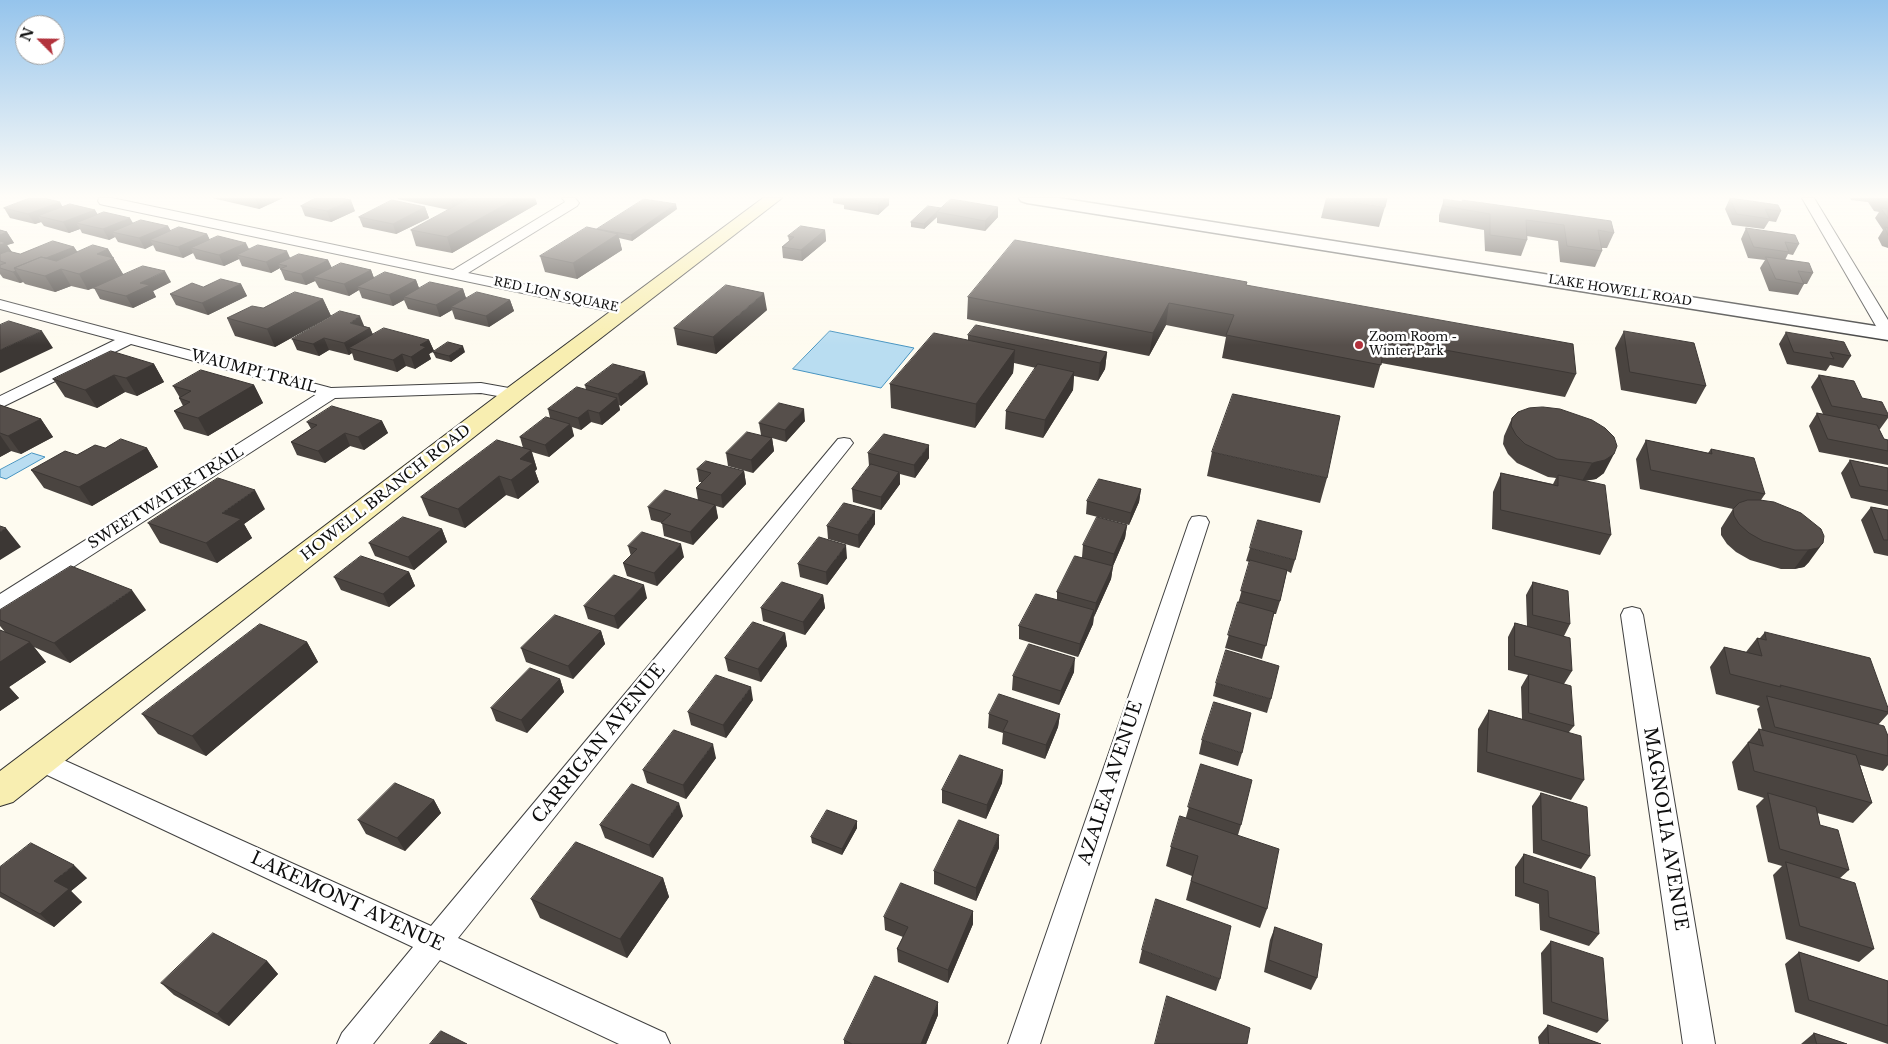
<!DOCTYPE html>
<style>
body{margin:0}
#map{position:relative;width:1888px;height:1044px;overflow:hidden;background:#fefbf0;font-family:"Libre Baskerville",serif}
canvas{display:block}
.north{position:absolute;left:15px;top:15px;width:50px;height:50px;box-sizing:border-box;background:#fff;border:1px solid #9f9f9f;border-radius:50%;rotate:293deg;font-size:14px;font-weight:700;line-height:20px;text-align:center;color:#0e0e0e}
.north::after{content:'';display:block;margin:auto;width:18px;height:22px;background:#b2323c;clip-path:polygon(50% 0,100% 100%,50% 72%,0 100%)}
</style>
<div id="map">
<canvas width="1888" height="1044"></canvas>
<div class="north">N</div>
</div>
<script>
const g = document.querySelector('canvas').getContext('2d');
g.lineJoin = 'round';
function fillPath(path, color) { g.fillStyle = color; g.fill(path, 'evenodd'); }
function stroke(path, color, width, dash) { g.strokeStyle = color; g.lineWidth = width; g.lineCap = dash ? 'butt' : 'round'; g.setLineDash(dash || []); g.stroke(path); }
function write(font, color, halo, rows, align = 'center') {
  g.font = font + ' "Libre Baskerville",serif'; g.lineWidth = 5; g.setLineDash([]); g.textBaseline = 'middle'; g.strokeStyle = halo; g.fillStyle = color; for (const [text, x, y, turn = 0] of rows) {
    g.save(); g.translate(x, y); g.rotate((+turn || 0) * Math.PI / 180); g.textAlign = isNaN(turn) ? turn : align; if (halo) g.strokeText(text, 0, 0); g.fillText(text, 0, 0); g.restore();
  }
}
const water = new Path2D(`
 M830,331L914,348L881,388L793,369Z
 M32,453L45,457L6,479L0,477V470Z`);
fillPath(water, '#b9ddf1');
stroke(water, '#4794c1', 1);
const minor = new Path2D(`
 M99,198H112L453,270L565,202L562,198H575L579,203L577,206L468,273L627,305L632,307L635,310L632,313L627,315L104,205L100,204L98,201Z
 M1802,198H1814L1888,320V338L1882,336L1880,333Z
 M0,300L331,388L481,383L520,390L523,394L520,398L514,399L481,393L335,398L8,609L0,612V594L317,394L131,344L0,408V396L115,340L0,309Z
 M844,438L850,439L853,443L850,447L458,938L665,1033L670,1044H619L440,960L373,1044H337L342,1033L413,947L30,767L26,760L30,753L39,750L48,753L431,926L838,439Z
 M1199,516L1206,517L1209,522L1040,1044H1008L1189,522L1192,517Z
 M1632,607L1640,609L1643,615L1715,1044H1683L1621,615L1624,609Z`);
const tertiary = new Path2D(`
 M1019,198H1059L1888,328V340L1027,203L1021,201Z`);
const secondary = new Path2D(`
 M763,198H782L522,399L13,802L0,806V771L506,389Z`);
stroke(minor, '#414141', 2);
stroke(tertiary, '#414141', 3);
stroke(secondary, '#303030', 2);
fillPath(minor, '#fff');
fillPath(tertiary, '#fff');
fillPath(secondary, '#f8eeb1');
fillPath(new Path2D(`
 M212,198H283L259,209Z
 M398,198H535L537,204L452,253L416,246L411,230L449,210L398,199Z
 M833,198H889V205L878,215L844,209V205L833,203Z
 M1326,198L1385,207L1379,227L1321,218Z
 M1730,198L1781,211L1776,222L1769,221L1764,229L1732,225L1725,209Z
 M1850,198H1888V248L1882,246L1878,238L1883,230L1875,218L1879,212L1874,211L1868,202L1851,200Z
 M1444,199L1462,202V200L1614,233L1607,248H1602V251L1595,267L1560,262L1558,241L1527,236V240L1521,256L1485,251L1484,230L1439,222V215Z
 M60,202L62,207L95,210L97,214L133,223L168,226L171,231L207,234L210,240L290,258L328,260L332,268L371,270L374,278L416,280L419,288L463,289L466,298L510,300L514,311L489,327L455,319L452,310L440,317L408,309L404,300L393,306L362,298L359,290L349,296L319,288L315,281L306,285L285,280L280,268L271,273L242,266L239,259L224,266L196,259L193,253L183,258L156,251L153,245L145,249L118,242L115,237L109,240L82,233L80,229L69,233L44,226L41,222L35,224L10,218L4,208Z
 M301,206L355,211L331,222L305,216Z
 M425,207L429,218L396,234L363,227L359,217Z
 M998,207V217L985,231L937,223V217L924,229L911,227V222L941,209Z
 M677,209L632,241L619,238L622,250L577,279L545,272L540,256L597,230Z
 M1746,228L1799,244L1793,255L1788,254L1785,260L1813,273L1807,284H1804L1798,295L1769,291L1760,268L1765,260L1748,258L1741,239Z
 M0,230L7,232L14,243L7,245L12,252L20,254L74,247L77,252L108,249L123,274L171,282L153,291L156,297L133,308L100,299L94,288L88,290L71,286L55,292L25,284L23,282L20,283L3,278L0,274Z
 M825,230L826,241L802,261L783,258L782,247L789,241L788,236Z
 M241,284L247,296L208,315L176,305L170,294L203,287Z
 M1247,285L1576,374L1565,397L1381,363L1374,388L1222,358L1226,337L1166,325L1149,356L967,319L968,297Z
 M323,299L331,316L275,347L235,336L227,318L263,308Z
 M767,310L716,354L677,345L674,328Z
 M364,326L370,328L373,335L429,340L434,351L429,354L431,359L415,369L406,366L397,372L354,360L352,353L349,355L329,350L319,356L297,350L292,339Z
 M1624,331L1706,386L1696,404L1621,390L1615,348Z
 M1786,332L1851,356L1843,368L1830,365L1826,371L1787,364L1779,344Z
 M968,335L1107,352L1105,369L1098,381L1074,376L1073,390L1043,438L1005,429L1006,411L1036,368L1014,363L1013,373L975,428L891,408L890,384L968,340Z
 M433,352H465L451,362L436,358Z
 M154,364L164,382L137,396L125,392L97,408L65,397L53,379Z
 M1819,375L1862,398L1888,414V418L1880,429H1879L1884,439L1888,440V465L1819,452L1809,426L1817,413L1823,414L1811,387Z
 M648,384L621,406L619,405L620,410L602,425L591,422L581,430L572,427L574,436L549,457L532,452L537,469L535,471L539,482L518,499L506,495L465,528L429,516L421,497L523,448L520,437L550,418L548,409L586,390L585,385Z
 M254,385L263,403L208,436L184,429L174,411L183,406L179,398H180L173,386Z
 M0,405L41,419L53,437L21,454L11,451L0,457Z
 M1529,408L1604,473L1596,479L1584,481L1611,535L1600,555L1492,529L1493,492L1501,473L1553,484L1556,478L1548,477L1517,463L1508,454L1503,444L1504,436L1512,418Z
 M382,421L388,433L364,450L350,446L325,463L297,455L291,442L311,429L307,422Z
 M805,421L786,442L772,438L774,451L753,473L728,466L726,453L761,435L759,423Z
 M1646,440L1708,453L1711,449L1765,494L1761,500L1821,529L1809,562L1804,567L1794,569H1781L1750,560L1736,552L1727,544L1721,535V528L1733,509L1640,489L1636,459Z
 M105,448H147L158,467L92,506L44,488L31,470L77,455Z
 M1212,452L1327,478L1320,503L1207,476Z
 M868,453L929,458L915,478L900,474V484L881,510L853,502L852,489L870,466H869Z
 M1850,460L1888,468V506L1851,498L1841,473Z
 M697,469L744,471L746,484L723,508L716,506L718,518L693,545L664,536L662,523L651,520L648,507L698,500L696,488L702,482H699Z
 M1141,489L1139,502L1129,525L1086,514L1087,501Z
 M1871,507L1888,510V556L1874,553L1861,520Z
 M265,509L244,524L252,538L217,563L160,543L148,523Z
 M875,524L859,548L828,539L827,526Z
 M1127,525L1125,538L1113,566L1111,579L1094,617V616L1093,624L1078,657L1019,639V626L1057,600V592L1082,557L1083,545Z
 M442,529L447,542L414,570L375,556L369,543Z
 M628,546L684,557L657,586L627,576L623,563L631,556Z
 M1250,548L1295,560L1291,573L1287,571L1280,601L1276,614H1274L1262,659L1225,648L1250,562L1246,561Z
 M847,558L827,585L800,577L798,564Z
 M409,572L415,586L389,607L341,590L334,577Z
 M1533,582L1570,624L1564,636L1572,671L1564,684L1574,726L1569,732L1584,780L1571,800L1477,772L1478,729L1489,710L1522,719L1521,687L1528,675L1508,670V637L1515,623L1527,626L1526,595Z
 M823,595L825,608L805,635L763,621L761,608Z
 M647,598L618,629L588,619L584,606Z
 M0,610H146L70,663L34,647L46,662L9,687L19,698L0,711V630L5,632L0,626Z
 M601,631L605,644L573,679L526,662L521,648Z
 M1765,632L1888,708V714L1878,725L1888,736V765L1883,771L1860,765L1872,803L1853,823L1817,813L1820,825L1849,870L1839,879L1874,949L1859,962L1786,939L1773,875L1782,866L1768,862L1756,806L1764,798L1738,790L1732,762L1759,729L1762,730L1757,709L1760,706L1716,694L1710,667L1724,647L1746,652L1757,638H1760Z
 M785,633L787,646L761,682L728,671L725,658Z
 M307,642L318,662L206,756L158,734L142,714Z
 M1074,672L1059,705L1012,690L1013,676Z
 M560,679L564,692L527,733L496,721L491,708Z
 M1216,683L1271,699L1267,713L1213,696Z
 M753,700L726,738L691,725L688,712Z
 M989,714H1060L1058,727L1045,759L1002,744L1003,733L988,728Z
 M1202,740L1242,753L1238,766L1199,754Z
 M716,758L686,799L647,783L643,770Z
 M1201,764L1241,825L1238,835L1267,909L1260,928L1186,900L1192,876L1166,866L1171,847L1186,817Z
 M1003,770L1002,783L986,819L942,803V790Z
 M1541,793L1590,856L1581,869L1533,853L1532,806Z
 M434,800L441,813L405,851L366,834L358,820Z
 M683,816L653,858L605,838L600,825Z
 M857,821V828L842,855L812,843L811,837Z
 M999,848L976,901L934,884V871Z
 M1524,854L1599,934L1589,946L1540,930L1539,904L1515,896V867Z
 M0,867L87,878L71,891L82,902L54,927L0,897Z
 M663,878L669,897L627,958L540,918L531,899Z
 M973,911V924L948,983L898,962L897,949L903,937L885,930L884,917Z
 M1275,927L1317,978L1311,990L1264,972L1270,940Z
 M1551,941L1608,1021L1597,1033L1543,1014L1541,953Z
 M1142,950L1220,979L1216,991L1139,963Z
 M1799,952L1888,981V1044L1795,1012L1785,964Z
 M267,961L278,974L229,1026L174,995L161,983Z
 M938,1015L926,1044H844V1040Z
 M1548,1025L1601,1044H1539L1538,1037Z
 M1814,1033L1847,1044H1801Z`), '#4a4440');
fillPath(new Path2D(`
 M255,198H283L259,209Z
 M450,198H477L454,211Z
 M517,198H535L537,204L452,253L447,237Z
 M885,198H889V205L878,215V204Z
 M351,200L355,211L331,222L327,211Z
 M60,202L66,213L38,216L41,222L35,224L28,214Z
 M676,204L677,209L632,241L631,235Z
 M425,207L429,218L396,234L393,224Z
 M998,207V217L985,231V221Z
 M941,208L937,212V217L924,229V224Z
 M95,210L101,220L76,223L80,229L69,233L63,222Z
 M130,218L136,228L112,232L115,237L109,240L103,229Z
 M168,226L173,236L150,240L153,245L145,249L139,238Z
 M825,230L826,241L802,261L801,250Z
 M7,232L14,243L7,245L13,254L0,259V235Z
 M207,234L212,245L191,248L193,253L183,258L178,247Z
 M618,234L622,250L577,279L573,263Z
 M246,243L251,253L237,255L239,259L224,266L219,255Z
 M74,247L81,257L19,269Z
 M108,249L123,274L88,290L79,274L97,254Z
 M287,251L292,262L278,264L280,268L271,273L266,262Z
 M328,260L333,271L314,277L315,281L306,285L301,274Z
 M61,269L71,286L55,292L45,276Z
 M371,270L375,281L357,287L359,290L349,296L344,284Z
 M16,271L23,282L20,283L13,272Z
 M165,271L171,282L153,291L156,297L133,308L126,296L140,283Z
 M416,280L420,291L404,297V300L393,306L389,295Z
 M241,284L247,296L208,315L202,303Z
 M463,289L467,301L451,307L452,310L440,317L436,305Z
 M764,293L767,310L716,354L713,337Z
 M323,299L331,316L275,347L267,329Z
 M510,300L514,311L489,327L486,316Z
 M1169,303L1166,325L1149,356L1153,333Z
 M360,316L365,328L350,323Z
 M370,328L375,339L349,348L352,353L349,355L344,343Z
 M42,331L53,348L0,373V350Z
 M324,338L329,350L319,356L313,344Z
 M429,340L434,351L429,354L431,359L415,369L411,357L420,345Z
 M463,346L465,352L451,362L449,356Z
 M1015,350L1013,373L975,428L976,404Z
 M1107,352L1105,369L1098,381L1100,363Z
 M402,354L406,366L397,372L393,360Z
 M154,364L164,382L137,396L126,378Z
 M645,372L648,384L621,406L618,394Z
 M1074,372L1073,390L1043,438L1045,420Z
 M114,375L125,392L97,408L85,390Z
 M254,385L263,403L208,436L198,418Z
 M617,398L620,410L602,425L599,413Z
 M804,409L805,421L786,442L785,430Z
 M588,410L591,422L581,430L578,418Z
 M41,419L53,437L21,454L8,436Z
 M382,421L388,433L364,450L358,437Z
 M570,424L574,436L549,457L545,445Z
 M345,433L350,446L325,463L318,451Z
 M0,435L11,451L0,457Z
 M772,438L774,451L753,473L751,460Z
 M929,445V458L915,478L914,465Z
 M147,448L158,467L92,506L79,487Z
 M531,450L537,469L535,471L539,482L518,499L511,480L520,459Z
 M1614,454L1604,473L1596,479L1582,481L1592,463Z
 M744,471L746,484L723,508L721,495Z
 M899,472L900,484L881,510V497Z
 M499,476L506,495L465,528L458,509Z
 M1141,489L1139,502L1129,525L1131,513Z
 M255,490L265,509L244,524L252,538L217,563L206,543L222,513Z
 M715,505L718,518L693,545L690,532Z
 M875,511V524L859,548L858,535Z
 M1127,525L1125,538L1113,566L1111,579L1094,617L1096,603L1112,567L1114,554Z
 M6,528L21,547L0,560V532Z
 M442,529L447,542L414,570L408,557Z
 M1823,543L1809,562L1804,567L1794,569L1808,550Z
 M681,544L684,557L657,586L654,573Z
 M846,545L847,558L827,585L826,572Z
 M409,572L415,586L389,607L383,594Z
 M644,585L647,598L618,629L614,616Z
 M132,590L146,610L70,663L54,643Z
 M823,595L825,608L805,635L803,622Z
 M1094,610L1093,624L1078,657L1080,644Z
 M601,631L605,644L573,679L568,666Z
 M785,633L787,646L761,682L758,669Z
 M30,642L46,662L9,687L19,698L0,711V662Z
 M307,642L318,662L206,756L192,736Z
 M1075,658L1074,672L1059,705L1061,691Z
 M560,679L564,692L527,733L521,720Z
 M751,687L753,700L726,738L723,725Z
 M1060,714L1058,727L1045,759L1046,745Z
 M713,744L716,758L686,799L683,785Z
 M1003,770L1002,783L986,819L987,805Z
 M434,800L441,813L405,851L397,838Z
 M679,803L683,816L653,858L649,845Z
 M857,821V828L842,855V849Z
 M999,835V848L976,901V888Z
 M74,865L87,878L71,891L82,902L54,927L40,914L54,881Z
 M663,878L669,897L627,958L620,939Z
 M973,911V924L948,983V970Z
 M267,961L278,974L229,1026L217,1014Z
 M938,1002V1015L926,1044H921Z`), '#3c3734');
const building = new Path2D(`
 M30,198H44L60,202L28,214L4,208Z
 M316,198H342L351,200L327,211L301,206Z
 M470,198H517L447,237L411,230Z
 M843,198H885L878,204Z
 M1328,198H1387L1385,207Z
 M1730,198L1778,205L1781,211L1765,209L1770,219L1737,214Z
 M1878,198H1888V202L1880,200Z
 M644,199L676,204L631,235L597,229Z
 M951,199L998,207L985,221L937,212Z
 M1444,199L1463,202L1462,200L1611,221L1614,233L1598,230L1602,251L1567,246L1564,225L1526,220L1527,240L1490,235V214L1444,206Z
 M392,200L425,207L393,224L359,217Z
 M70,204L95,210L63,222L38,216Z
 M928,206L941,208L924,224L911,222Z
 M1881,208L1888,209V218Z
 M104,212L130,218L103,229L76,223Z
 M141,220L168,226L139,238L112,232Z
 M801,226L825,230L801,250L782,247L794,237L788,236Z
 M179,227L207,234L178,247L150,240Z
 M587,227L618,234L573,263L540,256Z
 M1885,227L1888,228V235Z
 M1746,228L1795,235L1799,244L1785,242L1789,252L1754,247Z
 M0,230L7,232L0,235Z
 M218,236L246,243L219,255L191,248Z
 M1015,240L1247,282L1246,285L1573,344L1576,374L1385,339L1381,365L1226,335L1234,315L1169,303L1153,333L968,297Z
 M0,241L6,243L0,245Z
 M53,241L74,247L46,258L41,257L14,268L16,271L13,272L0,268V265L6,263L0,261V254L8,251L20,254Z
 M93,245L108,249L97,254L114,258L79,274L61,269L45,276L14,268L41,257L56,261Z
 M258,245L287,251L266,262L237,255Z
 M299,254L328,260L301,274L280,269L287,266L278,264Z
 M1766,257L1809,263L1813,273L1798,271L1804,284L1776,279Z
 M341,263L371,270L344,284L314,277Z
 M143,266L165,271L140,283L150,285L126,296L93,288Z
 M385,272L416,280L389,295L357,287Z
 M221,279L241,284L202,303L170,294L192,283L203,287Z
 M430,282L463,289L436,305L404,297Z
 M726,285L764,293L713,337L674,328Z
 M295,292L323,299L267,329L227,318L252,306L263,308Z
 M477,292L510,300L486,316L451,307Z
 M340,311L360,316L350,323L370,328L344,343L324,338L313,344L292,339Z
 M9,321L42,331L0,350V325Z
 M976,325L1107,352L1100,363L968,335Z
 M384,328L429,340L420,345L426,347L411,357L402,354L393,360L349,348Z
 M1624,331L1694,343L1706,386L1630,372Z
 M1786,332L1844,342L1851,356L1830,352L1834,359L1794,352Z
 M934,333L1015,350L976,404L890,384Z
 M448,342L463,346L449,356L433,352Z
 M111,351L154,364L126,378L114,375L85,390L53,379Z
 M613,364L645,372L618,394L585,385Z
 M1038,364L1074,372L1045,420L1006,411Z
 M201,370L254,385L198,418L174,411L190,402L179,398L191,391L173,386Z
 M1819,375L1854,381L1862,398L1882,402L1888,414V416L1832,406Z
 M577,387L617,398L599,413L588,410L578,418L548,409Z
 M1233,394L1340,416L1327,478L1212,452Z
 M779,403L804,409L785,430L759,423Z
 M0,405L41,419L8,436L0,433Z
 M332,406L382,421L358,437L345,433L318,451L291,442L317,425L307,422Z
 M1543,407L1560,409L1592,420L1605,428L1614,437L1617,446L1614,454L1605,460L1592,463L1557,459L1525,444L1516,435L1511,426L1512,418L1518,412L1529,408Z
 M1817,413L1877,425L1884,439L1888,440V451L1828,439Z
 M546,417L570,424L545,445L520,437Z
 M747,432L772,438L751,460L726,453Z
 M884,434L929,445L914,465L868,453Z
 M121,439L147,448L79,487L31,470L65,451L77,455L95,445L105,448Z
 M497,440L531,450L520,459L533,463L511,480L499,476L458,509L421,497Z
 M1646,440L1712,454L1711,449L1754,458L1765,494L1651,470Z
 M1850,460L1888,468V491L1860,486Z
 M706,461L744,471L721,495L696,488L711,473L697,469Z
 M871,464L899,472L881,497L852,489Z
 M1501,473L1558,486V475L1605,485L1611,535L1501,510Z
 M218,478L255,490L222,513L241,519L206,543L148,523Z
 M1099,479L1141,489L1131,513L1087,501Z
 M665,490L715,505L690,532L661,523L671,514L648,507Z
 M1748,500H1760L1774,502L1801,513L1821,529L1824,536L1823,543L1818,548L1808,550H1795L1763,541L1749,533L1739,524L1734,516L1733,509L1739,503Z
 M844,503L875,511L858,535L827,526Z
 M1871,507L1888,510V540H1884Z
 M403,517L442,529L408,557L369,543Z
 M1097,517L1127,525L1114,554L1083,545Z
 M1258,520L1302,531L1295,560L1250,548Z
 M0,526L6,528L0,532Z
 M642,532L681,544L654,573L623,563L637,549L628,546Z
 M819,537L846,545L826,572L798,564Z
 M361,556L409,572L383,594L334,577Z
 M1075,556L1113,566L1096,603L1057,592Z
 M1250,560L1287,570L1280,601L1241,591Z
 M71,566L132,590L54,643L0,620V610Z
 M614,575L644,585L614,616L584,606Z
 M782,582L823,595L803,622L761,608Z
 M1533,582L1568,591L1570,624L1533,615Z
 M1036,594L1094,610L1080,644L1019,626Z
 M1238,602L1274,612L1266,646L1228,635Z
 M555,615L601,631L568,666L521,648Z
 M753,622L785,633L758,669L725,658Z
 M1515,623L1570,638L1572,671L1515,656Z
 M260,624L307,642L192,736L142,714Z
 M0,630L30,642L0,662Z
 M1765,632L1870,658L1888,708V712L1780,685L1781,687L1730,674L1724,647L1762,656L1757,638L1766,640Z
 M1029,644L1075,658L1061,691L1013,676Z
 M1226,650L1279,666L1271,699L1216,683Z
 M530,668L560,679L521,720L491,708Z
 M1529,674L1571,686L1574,726L1529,713Z
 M716,675L751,687L723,725L688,712Z
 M999,694L1060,714L1046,745L1003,731L1008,721L989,714Z
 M1767,696L1884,726L1888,736V756L1775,727Z
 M1214,702L1251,713L1242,753L1202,740Z
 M1489,710L1581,736L1584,780L1487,752Z
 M1759,729L1856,755L1872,803L1754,771L1748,742L1763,746Z
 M674,730L713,744L683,785L643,770Z
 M960,755L1003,770L987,805L942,790Z
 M1201,764L1252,780L1241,825L1188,807Z
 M395,783L434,800L397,838L358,820Z
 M632,784L679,803L649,845L600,825Z
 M1541,793L1587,807L1590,856L1542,840Z
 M1768,793L1816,807L1820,825L1838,830L1849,870L1780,849Z
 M827,810L857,821L842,849L811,837Z
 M1180,816L1279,849L1267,909L1191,881L1198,856L1171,847Z
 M959,820L999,835L976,888L934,871Z
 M576,842L663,878L620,939L531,899Z
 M31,843L74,865L54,881L69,889L40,914L0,892V867Z
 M1524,854L1595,877L1599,934L1549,917L1548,891L1524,883Z
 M1786,862L1855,883L1874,949L1800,926Z
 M901,883L973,911L948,970L897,949L908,927L884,917Z
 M1156,899L1231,926L1220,979L1142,950Z
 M1275,927L1322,944L1317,978L1269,960Z
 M213,933L267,961L217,1014L161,983Z
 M1551,941L1603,958L1608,1021L1552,1002Z
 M1799,952L1888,981V1026L1809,1000Z
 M875,976L938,1002L921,1044H852L844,1040Z
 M1167,996L1250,1028L1247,1044H1155Z
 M1548,1025L1601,1044H1549Z
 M441,1031L467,1044H430Z
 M1814,1033L1847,1044H1817Z`);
fillPath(building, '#564f4b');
stroke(building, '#3c3734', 1);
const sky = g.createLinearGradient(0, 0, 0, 345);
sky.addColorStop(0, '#95c4ec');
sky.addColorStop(0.57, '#fffdf8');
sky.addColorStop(1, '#fffdf800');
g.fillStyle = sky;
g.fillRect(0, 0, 1888, 345);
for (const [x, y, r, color] of [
 [1359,345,5,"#b2323c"]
]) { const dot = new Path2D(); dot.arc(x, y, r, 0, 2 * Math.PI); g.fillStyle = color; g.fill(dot); stroke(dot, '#fff', 2); }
write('12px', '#0e0e0e', '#fff', [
 ["LAKE HOWELL ROAD",1620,291,9],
 ["RED LION SQUARE",556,295,12]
]);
write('12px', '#0e0e0e', '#fff', [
 ["Zoom Room -",1369,338],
 ["Winter Park",1369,352]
], 'left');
write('15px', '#0e0e0e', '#fff', [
 ["WAUMPI TRAIL",254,372,15],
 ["HOWELL BRANCH ROAD",386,493,-38],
 ["SWEETWATER TRAIL",166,498,-32]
]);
write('18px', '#0e0e0e', '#fff', [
 ["CARRIGAN AVENUE",599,744,-51],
 ["AZALEA AVENUE",1111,783,-72],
 ["MAGNOLIA AVENUE",1665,829,81],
 ["LAKEMONT AVENUE",347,902,25]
]);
</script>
